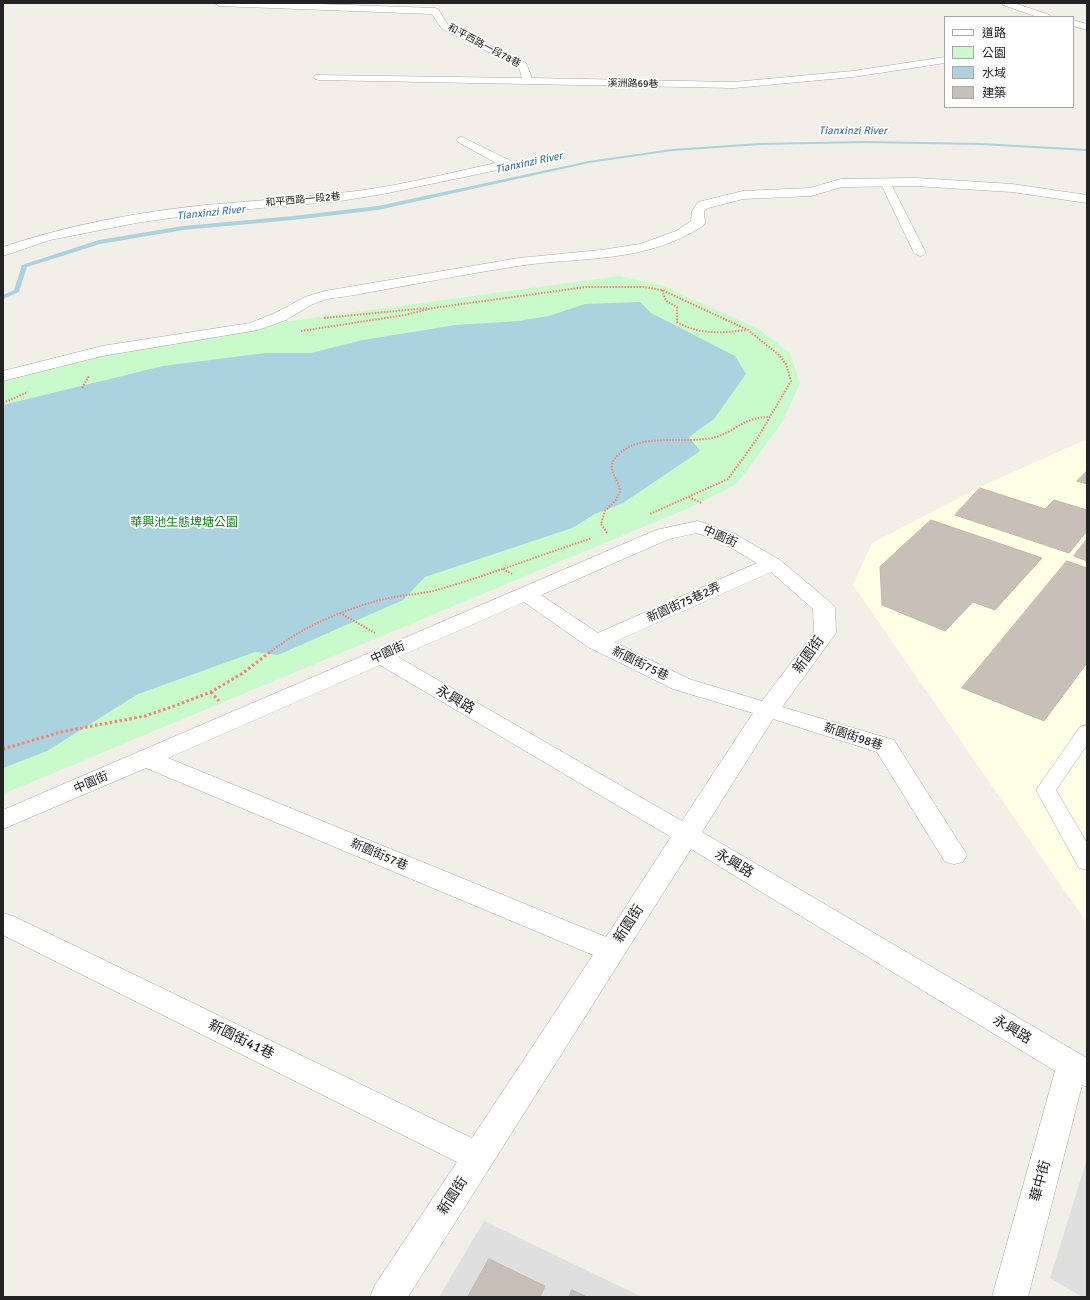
<!DOCTYPE html>
<meta charset="utf-8">
<style>
body{margin:0}
#map{position:relative;width:1090px;height:1300px;overflow:hidden;background:#f2efe9;font-family:Signika,"Noto Sans TC",sans-serif}
canvas{display:block}
.frame{position:absolute;inset:0;border:4px solid #222;pointer-events:none}
.legend{position:absolute;left:944px;top:16px;width:130px;height:92px;box-sizing:border-box;background:#fff;border:1px solid #a7a7a7;margin:0;padding:5px 7px;list-style:none;font-size:12px;color:#222}
.legend li{display:flex;align-items:center;gap:8px;height:20px}
.legend b{width:20px;border:1px solid #a7a7a7}
</style>
<div id="map">
<canvas width="1090" height="1300"></canvas>
<div class="frame"></div>
<ul class="legend">
<li><b style="height:5px;background:#fff"></b>道路</li>
<li><b style="height:11px;background:#c8facc"></b>公園</li>
<li><b style="height:11px;background:#aad3df"></b>水域</li>
<li><b style="height:11px;background:#c7bfb8"></b>建築</li>
</ul>
</div>
<script>
const g = document.querySelector('canvas').getContext('2d');
g.lineJoin = 'round';
function fillPath(path, color) { g.fillStyle = color; g.fill(path, 'evenodd'); }
function stroke(path, color, width, dash) { g.strokeStyle = color; g.lineWidth = width; g.lineCap = dash ? 'butt' : 'round'; g.setLineDash(dash || []); g.stroke(path); }
function write(font, color, halo, rows, align = 'center') {
  g.font = font + ' Signika,"Noto Sans TC",sans-serif'; g.lineWidth = 3.5; g.setLineDash([]); g.textBaseline = 'middle'; g.strokeStyle = halo; g.fillStyle = color; for (const [text, x, y, turn = 0] of rows) {
    g.save(); g.translate(x, y); g.rotate((+turn || 0) * Math.PI / 180); g.textAlign = isNaN(turn) ? turn : align; if (halo) g.strokeText(text, 0, 0); g.fillText(text, 0, 0); g.restore();
  }
}
fillPath(new Path2D(`
 M1087,1159V1297H1082L1050,1278Z
 M484,1221L642,1297H439Z`), '#e0dfdf');
fillPath(new Path2D(`
 M1087,439V923L853,585L872,543L982,486Z`), '#ffffe5');
fillPath(new Path2D(`
 M619,276L661,285L757,328L790,353L800,383L783,421L737,484L691,507L3,794V378L96,354L243,332L282,322Z`), '#c8facc');
fillPath(new Path2D(`
 M640,302L651,313L735,356L746,374L714,419L689,437L700,451L623,503L595,514L572,528L425,577L403,600L278,655L255,652L138,694L47,751L3,768V405L163,366L266,353H311L363,340L456,325L519,321L549,316L585,304Z`), '#aad3df');
fillPath(new Path2D(`
 M866,141L981,143L1087,149V151L981,145L866,143L760,145L672,151L589,163L378,210L293,220L183,230L100,244L27,267L19,292L3,299V295L14,290L22,265L99,240L183,226L293,216L378,206L589,161L672,149L760,143Z`), '#aad3df');
const building = new Path2D(`
 M1087,471V484L1077,481Z
 M980,488L1045,509L1054,500L1087,510V531L1069,553L955,515Z
 M931,520L1042,558L995,610L973,602L945,631L882,605L880,567Z
 M1087,539V561L1074,556Z
 M1067,561L1087,568V663L1044,721L962,688Z
 M489,1259L545,1286L540,1297H468Z
 M572,1290L587,1297H569Z`);
fillPath(building, '#c7bfb8');
stroke(building, '#c4b6ab', 1);
const service = new Path2D(`
 M885,179L890,182L926,253L924,255L920,256L914,253L880,182Z
 M1087,725V745L1056,790L1087,843V870L1079,868L1036,790L1080,727Z`);
const minor = new Path2D(`
 M215,3H289L435,8L438,9L448,25L526,63L532,78L734,82L853,71L945,57V63L853,77L734,88L319,80L315,79L314,77L315,75L522,78L519,67L442,29L432,14L219,6Z
 M1002,3H1014L1050,15L1051,17H1038L1003,5Z
 M1073,20L1087,24V30L1073,26Z
 M462,137L511,161L513,164L511,167L507,168L383,194L340,201L205,213L136,223L50,240L3,256V247C68,225 138,212 206,205C251,201 295,198 339,193C392,188 444,174 496,163L458,142L456,140L458,138Z
 M916,178L1012,184L1087,195V203L1012,192L916,186L842,187L811,196L743,199L708,208L704,211L705,223L703,226C643,264 584,256 518,266C466,274 416,284 365,293C352,296 339,297 326,299L311,305L286,320L258,330L102,356L3,381V371L102,346L250,323L275,313L305,297L325,291L519,258L601,250L640,244L676,231L691,221L692,211L698,202L743,191L810,188L841,179Z
 M698,521L735,534L780,560L831,603L835,607L836,633L782,707L894,740L967,855L963,862L954,864L945,862L877,752L773,719L702,832L1087,1058V1087L1082,1085L1028,1297H992L1055,1071L691,849L408,1297H370L375,1285L457,1162L3,935V913L13,916L472,1138L593,955L146,768L3,829V810L656,530ZM697,533L721,542L757,563L598,633L541,595L669,539ZM771,572L813,609L814,633L762,701L689,679L614,642ZM524,602L588,647L673,689L753,713L682,821L398,657ZM380,665L671,837L606,937L168,758Z`);
stroke(service, '#a9a9a9', 1);
stroke(minor, '#a9a9a9', 1);
stroke(new Path2D(`
 M662,290L666,301L677,307V322C699,335 722,333 747,330
 M324,318L427,308
 M301,331L405,315L433,308L586,287H644L662,290L748,330L779,355L786,364L791,381L757,439L728,479L650,514
 M82,388L89,376
 M3,403L28,392
 M689,497L701,503
 M607,533L601,524L605,511L616,500L620,491C619,480 607,470 614,460C636,428 688,447 719,436C740,428 745,417 770,417
 M503,569L512,574
 M340,613L375,633
 M269,653C302,627 340,611 380,600C399,595 418,595 437,590C489,575 541,555 592,538`), '#fa8072', 2, [1.5, 1.5]);
stroke(new Path2D(`
 M211,692L219,701
 M3,749L61,732L145,716L177,705L211,692L243,673L270,652`), '#fa8072', 3, [2.5, 2.5]);
fillPath(service, '#fff');
fillPath(minor, '#fff');
write('10px', '#222', '#fff', [
 ["和平西路一段78巷",484,46,28],
 ["溪洲路69巷",633,84,1],
 ["和平西路一段2巷",303,200,-5]
]);
write('italic 11px', '#4a7aab', '#fff', [
 ["Tianxinzi River",853,131],
 ["Tianxinzi River",529,163,-12],
 ["Tianxinzi River",211,213,-6]
]);
write('12px', '#0c8416', '#fff', [
 ["華興池生態埤塘公園",184,523]
]);
write('12px', '#222', '#fff', [
 ["中園街",720,537,24],
 ["新園街75巷2弄",684,603,-24],
 ["中園街",388,653,-24],
 ["新園街75巷",640,664,26],
 ["新園街98巷",853,737,18],
 ["中園街",91,783,-23],
 ["新園街57巷",379,855,23]
]);
write('14px', '#222', '#fff', [
 ["新園街",809,655,-54],
 ["永興路",455,700,30],
 ["永興路",734,864,31],
 ["新園街",629,924,-57],
 ["永興路",1012,1030,31],
 ["新園街41巷",241,1040,26],
 ["華中街",1041,1181,-75],
 ["新園街",453,1196,-57]
]);
</script>
